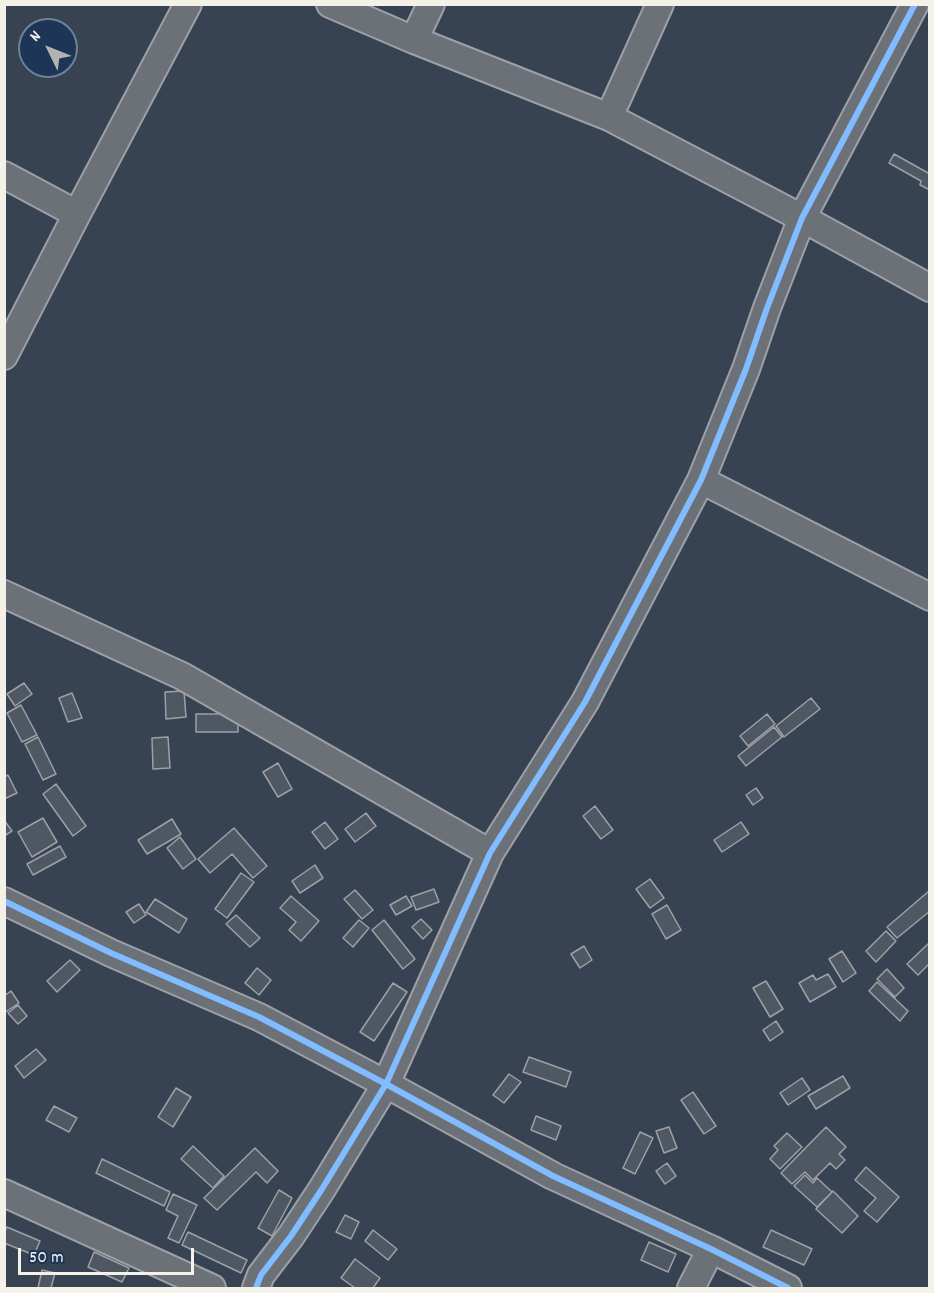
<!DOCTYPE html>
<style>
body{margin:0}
#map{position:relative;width:934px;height:1293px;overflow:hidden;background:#374253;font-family:Dekko,sans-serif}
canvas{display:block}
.frame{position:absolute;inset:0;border:6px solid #f4f1e8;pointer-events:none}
.north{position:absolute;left:18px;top:18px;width:60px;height:60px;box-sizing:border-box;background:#1d3557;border:2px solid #738091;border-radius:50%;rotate:313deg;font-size:16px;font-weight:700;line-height:24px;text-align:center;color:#f4f1e8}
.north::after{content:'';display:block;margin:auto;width:21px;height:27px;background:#b2b4b4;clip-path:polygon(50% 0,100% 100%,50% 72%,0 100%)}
.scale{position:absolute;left:18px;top:1248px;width:176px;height:27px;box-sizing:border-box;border:3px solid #f4f1e8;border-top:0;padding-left:8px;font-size:18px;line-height:21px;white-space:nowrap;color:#f4f1e8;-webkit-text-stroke:4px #1d3557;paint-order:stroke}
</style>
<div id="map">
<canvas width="934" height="1293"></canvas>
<div class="frame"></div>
<div class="north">N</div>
<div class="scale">50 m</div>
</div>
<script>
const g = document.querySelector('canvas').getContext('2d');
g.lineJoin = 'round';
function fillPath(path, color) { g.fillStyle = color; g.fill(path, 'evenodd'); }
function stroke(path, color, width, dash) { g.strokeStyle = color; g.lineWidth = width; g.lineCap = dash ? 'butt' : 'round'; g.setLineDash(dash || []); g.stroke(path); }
const building = new Path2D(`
 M894,154L930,174V190L920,185L921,181L889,163Z
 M24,683L32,694L15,706L7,694Z
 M184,691L186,717L166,719L165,692Z
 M72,693L82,718L68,722L59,698Z
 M811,698L820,709L784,737L776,726Z
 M21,705L37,735L22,742L7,713Z
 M196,714H238V732H196Z
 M767,714L775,724L748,746L740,736Z
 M774,727L782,737L746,766L738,756Z
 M38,737L56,774L43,780L25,744Z
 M168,737L170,768L153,769L152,738Z
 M278,763L292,789L278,797L263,772Z
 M8,775L17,793L4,799V777Z
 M56,784L86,826L73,836L43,794Z
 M756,788L763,798L753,805L746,795Z
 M595,806L613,830L601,839L583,816Z
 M366,813L376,826L355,842L345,829Z
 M43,818L57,842L32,857L18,832Z
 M172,819L181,834L147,854L138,840Z
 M4,820L12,831L4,836Z
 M325,822L338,839L325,849L312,832Z
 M741,822L749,834L722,852L714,840Z
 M234,828L267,866L253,878L232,854L210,873L198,859Z
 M180,837L196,859L183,869L167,848Z
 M60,846L66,857L33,875L27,864Z
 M315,865L323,878L300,893L292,881Z
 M241,873L254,882L227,918L215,909Z
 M650,879L664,898L650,908L636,889Z
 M434,889L439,902L416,910L411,897Z
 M355,890L373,910L362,919L344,899Z
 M929,891L930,911L897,938L887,927Z
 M291,896L319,921L301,941L289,930L296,922L280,908Z
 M406,896L412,906L396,915L390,905Z
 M155,899L187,919L179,933L146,912Z
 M139,904L146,915L134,923L126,912Z
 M667,905L681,930L666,939L652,914Z
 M236,915L260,938L250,947L226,924Z
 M421,919L432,930L423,939L412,927Z
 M359,920L369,928L353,947L343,938Z
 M384,920L415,959L403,969L372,930Z
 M886,931L896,941L876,962L866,951Z
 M929,943L930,963L918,975L907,964Z
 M584,946L592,960L580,968L571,954Z
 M842,951L856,973L843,982L829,959Z
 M70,960L80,970L57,992L47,981Z
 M257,968L271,980L259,995L245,983Z
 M887,969L904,988L895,997L877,979Z
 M828,974L836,987L810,1002L799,983L813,975L816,980Z
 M766,981L783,1009L770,1017L753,988Z
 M877,982L908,1011L900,1021L869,991Z
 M393,983L407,992L374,1041L360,1032Z
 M11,991L19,1003L4,1013V996Z
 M18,1005L27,1016L18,1024L8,1013Z
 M776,1021L783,1032L770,1041L763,1030Z
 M36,1049L46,1060L24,1078L15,1066Z
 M529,1057L571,1072L566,1087L523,1072Z
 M509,1074L521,1082L504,1103L493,1095Z
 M843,1076L850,1088L816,1109L808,1096Z
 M802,1078L810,1090L788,1105L780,1093Z
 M176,1088L191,1097L173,1127L158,1117Z
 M693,1092L716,1126L704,1134L681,1100Z
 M54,1106L77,1118L69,1132L46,1120Z
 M536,1116L561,1126L556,1140L531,1130Z
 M669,1127L677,1148L664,1153L656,1131Z
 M826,1127L846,1147L839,1154L845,1160L836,1169L830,1163L813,1180L805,1172L792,1184L781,1173Z
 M640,1132L653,1138L635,1174L623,1168Z
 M787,1133L802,1147L780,1169L770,1159L778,1150L774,1146Z
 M193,1146L224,1176L213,1188L181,1159Z
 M255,1148L278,1171L267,1183L256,1172L217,1210L204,1198Z
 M102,1159L170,1192L164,1206L96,1173Z
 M667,1163L676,1176L665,1184L656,1171Z
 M866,1167L899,1197L877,1222L864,1211L876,1198L855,1180Z
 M805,1175L813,1183L817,1178L832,1192L817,1207L794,1186Z
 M279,1190L292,1198L272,1236L258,1228Z
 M833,1191L858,1216L842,1233L816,1209Z
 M173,1194L197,1205L179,1243L168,1238L178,1216L166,1210Z
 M345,1215L359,1222L351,1239L336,1232Z
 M7,1227L40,1241L34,1255L4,1243V1232Z
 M373,1230L397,1249L388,1260L365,1241Z
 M771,1230L812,1249L804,1265L763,1247Z
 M188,1232L247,1260L241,1273L182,1245Z
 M649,1242L676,1254L668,1272L641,1260Z
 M94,1252L129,1268L122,1282L88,1267Z
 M355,1259L380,1278L373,1288H355L341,1278Z
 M42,1270L55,1273L51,1288H38Z`);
fillPath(building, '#4f5763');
stroke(building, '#9da1a7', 1.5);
const street = new Path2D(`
 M330,4L414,40L609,117L802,218L930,288
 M414,40L431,4
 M609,117L660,4
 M4,175L77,214
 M4,356L77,214L188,4
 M701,480L930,597
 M4,594L182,676L490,853
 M4,901L111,953L259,1017L386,1084L553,1176L711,1249L788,1288
 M4,1193L212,1288
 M256,1288L261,1275L291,1236L322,1189L386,1084L490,853L585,702L701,480L746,369L767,308L802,218L915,4
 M691,1288L711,1249`);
stroke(street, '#9da1a7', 30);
stroke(street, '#6c7177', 26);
stroke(new Path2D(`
 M4,901L111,953L259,1017L386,1084L553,1176L711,1249L788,1288
 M256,1288L261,1275L291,1236L322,1189L386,1084L490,853L585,702L701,480L746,369L767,308L802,218L915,4`), '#80bcff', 6);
</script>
